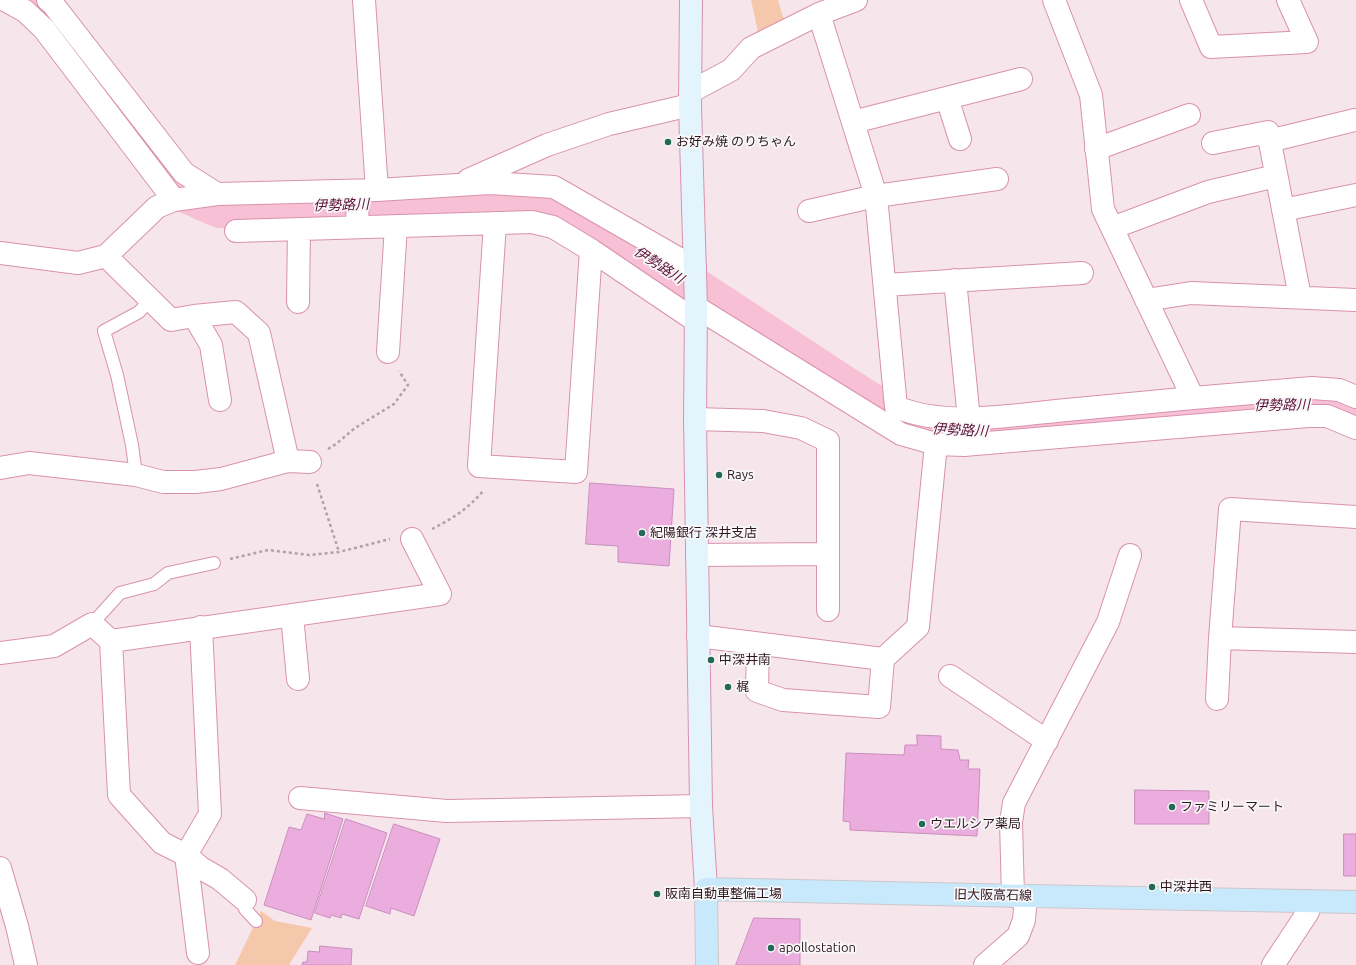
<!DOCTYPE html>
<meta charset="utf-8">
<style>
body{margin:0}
canvas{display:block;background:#f6e6ec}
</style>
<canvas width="1356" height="965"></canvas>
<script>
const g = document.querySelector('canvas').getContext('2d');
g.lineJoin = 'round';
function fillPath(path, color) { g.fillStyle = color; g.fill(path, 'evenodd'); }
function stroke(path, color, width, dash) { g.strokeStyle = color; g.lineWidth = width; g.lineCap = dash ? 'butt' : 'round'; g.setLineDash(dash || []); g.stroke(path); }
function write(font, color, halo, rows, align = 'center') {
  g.font = font + ' Ubuntu,"Noto Sans JP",sans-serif'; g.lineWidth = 3.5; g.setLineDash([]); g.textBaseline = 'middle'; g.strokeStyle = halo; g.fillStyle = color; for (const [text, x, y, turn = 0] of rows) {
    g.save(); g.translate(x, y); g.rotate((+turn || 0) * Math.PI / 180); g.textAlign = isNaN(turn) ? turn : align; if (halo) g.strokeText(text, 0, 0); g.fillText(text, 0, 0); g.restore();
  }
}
fillPath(new Path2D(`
 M751,0H778L784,20L758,32Z
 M261,911L275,921L312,928L289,965H235Z`), '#f6c8ab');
stroke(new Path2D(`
 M24,0L37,8L64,36L151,151L186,192L220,207L257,208L495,201L541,199L577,211L849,390C872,404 894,420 920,427C941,434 963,433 985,433L1271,403L1343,405L1356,410`), '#f8c0d5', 42);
const building = new Path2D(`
 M590,483L674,489L669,566L618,562V546L586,544Z
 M917,735L941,736V749L958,750L960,760H969L968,769H980L977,836L850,830V822L843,821L846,753L904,755L905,745H917Z
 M1135,790L1209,791V824H1135Z
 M325,813L343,819L311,920L264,905L289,827L301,830L307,814L324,819Z
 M346,819L387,833L359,919L342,914L341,918L331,915L330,918L315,913Z
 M394,824L440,839L414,916L391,908L390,914L366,906Z
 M1344,834H1356V876H1344Z
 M754,918L800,919V965H736Z
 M320,946L352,949L351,965H302L303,962H307L308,951L319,952Z`);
fillPath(building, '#eaaddd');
stroke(building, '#c98ebd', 1);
const lane = new Path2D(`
 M136,475L132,445L117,375L104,331L139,312L150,300
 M92,624L120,593L154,584L168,573L214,563
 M245,900V909L256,921`);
const street = new Path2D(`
 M5,0L25,11L44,29L174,200
 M48,0L52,3L184,173L217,194L377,190L490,183L554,187L695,268
 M364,0L377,190
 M1054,0L1091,95L1103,209L1193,398L1312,388L1339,390L1356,397
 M1191,0L1211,47L1307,42L1288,0
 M819,14L876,196L896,407C945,427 1005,416 1056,411C1102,407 1148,402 1193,398
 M690,92L731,70L751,48L819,14L856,0
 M947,98L960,139
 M853,122L1021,79
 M1269,141L1355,120
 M1213,143L1268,132L1300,297
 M1096,149L1189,115
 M468,180L547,145L609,124L690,105
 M1283,210L1356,195
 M809,211L876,196L997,179
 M495,223L479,466L576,472L591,250
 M357,227L358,191
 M1112,228L1208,192L1276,176
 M236,231L532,222L553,227L591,250L696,321
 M0,253L78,263L106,256L157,207L174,200L217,194
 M106,256L171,320L194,316L236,312L259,333L288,461
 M955,280L969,419
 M885,285L1082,273
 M1146,300L1191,293L1356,300
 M298,302L299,229
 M696,307L901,434L936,444L964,445L1308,416H1327L1356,428
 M194,316L211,345L220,400
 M388,352L396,226
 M695,419L763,421L801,428L828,441V610
 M0,468L29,463L136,475L163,482H196L221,479L288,461L310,462
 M697,555L828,554
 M292,615L298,679
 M698,636L883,659L918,627L936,444
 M1220,638L1356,642
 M111,641L119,795L162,843L186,855L201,868L220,879L245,900
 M758,644L757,691L783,700L879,707L883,659
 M0,653L54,646L92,624L111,641L440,594L412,539
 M950,676L1047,741
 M1217,699L1220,638L1230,509L1356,517
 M300,798L447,811L701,806
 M0,868L17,926L26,965
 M1013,896L1011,822L1014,803L1108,622L1130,555
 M198,953L186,855L210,814L201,627
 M985,965L1018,936L1024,920L1026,896
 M1273,965L1308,912V901`);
const secondary = new Path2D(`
 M691,0L690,105L696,307L695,419L701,806L706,889`);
const primary = new Path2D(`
 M707,965L706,889L977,895L1356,902`);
stroke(lane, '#d991ae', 14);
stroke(street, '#d991ae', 24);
stroke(secondary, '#d991ae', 24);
stroke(primary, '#cdc7ca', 24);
stroke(new Path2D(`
 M328,449L336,444L355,428L394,404L408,385L399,371
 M317,484L339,552
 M432,529C452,519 469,508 483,491L482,490
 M230,559L268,550L309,555L339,552L390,539`), '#b3a0a8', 2.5, [3, 3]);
stroke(lane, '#fff', 12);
stroke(street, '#fff', 22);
stroke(secondary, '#e3f4fd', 22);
stroke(primary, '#c8e8fb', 22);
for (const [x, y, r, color] of [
 [668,142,4,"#266857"],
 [719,475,4,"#266857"],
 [642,533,4,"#266857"],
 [711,660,4,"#266857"],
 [728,687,4,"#266857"],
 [1172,807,4,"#266857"],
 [922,824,4,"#266857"],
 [1152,887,4,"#266857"],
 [657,894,4,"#266857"],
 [771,948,4,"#266857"]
]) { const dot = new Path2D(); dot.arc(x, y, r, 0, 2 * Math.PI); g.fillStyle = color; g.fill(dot); stroke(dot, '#f8f8f8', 1.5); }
write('13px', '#301521', '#f8f8f8', [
 ["お好み焼 のりちゃん",676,142],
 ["Rays",727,475],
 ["紀陽銀行 深井支店",650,533],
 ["中深井南",719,660],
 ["梶",736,687],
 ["ファミリーマート",1180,807],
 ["ウエルシア薬局",930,824],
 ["中深井西",1160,887],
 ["阪南自動車整備工場",665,894],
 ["apollostation",779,948]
], 'left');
write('13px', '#301521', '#f8f8f8', [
 ["旧大阪高石線",993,895,1]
]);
write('italic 14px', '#5f113a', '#f8f8f8', [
 ["伊勢路川",341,205,-2],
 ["伊勢路川",659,265,33],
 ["伊勢路川",1282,405,-1],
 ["伊勢路川",960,430,3]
]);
</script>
